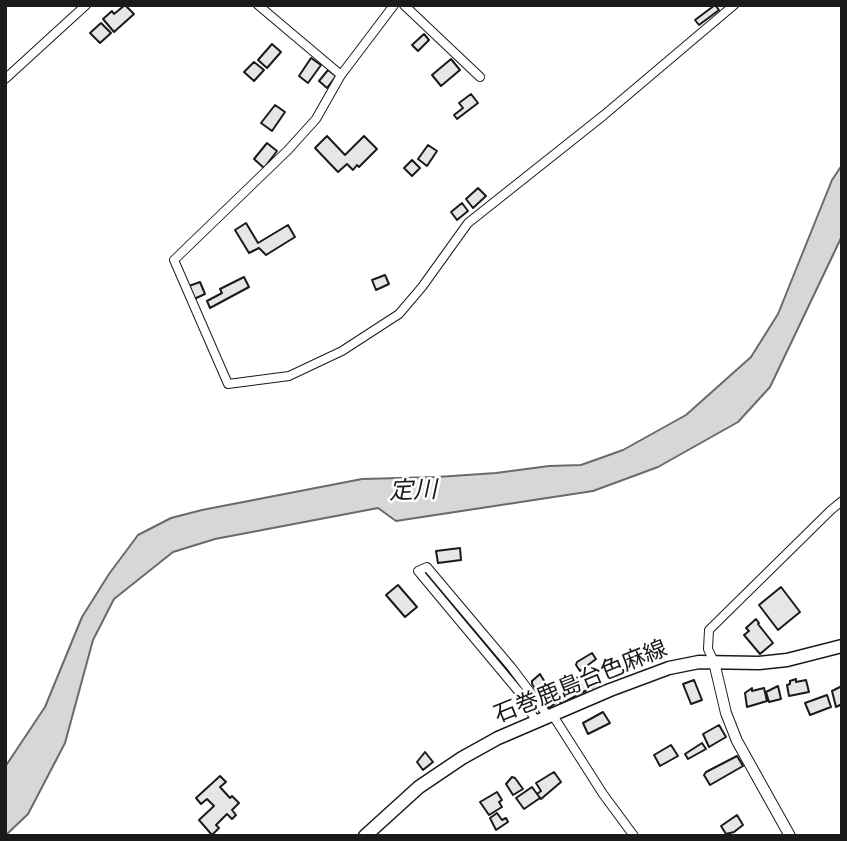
<!DOCTYPE html>
<meta charset="utf-8">
<style>
body{margin:0}
#map{position:relative;width:847px;height:841px;overflow:hidden;background:#fff;font-family:Roboto,sans-serif}
canvas{display:block}
.frame{position:absolute;inset:0;border:7px solid #1a1a1a;pointer-events:none}
</style>
<div id="map">
<canvas width="847" height="841"></canvas>
<div class="frame"></div>
</div>
<script>
const g = document.querySelector('canvas').getContext('2d');
g.lineJoin = 'round';
function fillPath(path, color) { g.fillStyle = color; g.fill(path, 'evenodd'); }
function stroke(path, color, width, dash) { g.strokeStyle = color; g.lineWidth = width; g.lineCap = dash ? 'butt' : 'round'; g.setLineDash(dash || []); g.stroke(path); }
function write(font, color, halo, rows, align = 'center') {
  g.font = font + ' Roboto,"Noto Sans JP",sans-serif'; g.lineWidth = 5; g.setLineDash([]); g.textBaseline = 'middle'; g.strokeStyle = halo; g.fillStyle = color; for (const [text, x, y, turn = 0] of rows) {
    g.save(); g.translate(x, y); g.rotate((+turn || 0) * Math.PI / 180); g.textAlign = isNaN(turn) ? turn : align; if (halo) g.strokeText(text, 0, 0); g.fillText(text, 0, 0); g.restore();
  }
}
const water = new Path2D(`
 M842,165V236L770,387L738,422L658,467L593,491L396,521L378,508L215,539L173,552L114,599L93,640L65,743L28,814L5,836V767L45,707L82,617L109,574L138,535L171,518L202,510L362,479L437,477L496,473L549,466L581,465L623,450L686,415L751,357L778,314L832,180Z`);
fillPath(water, '#d7d7d7');
stroke(water, '#6a6a6a', 2);
const building = new Path2D(`
 M125,5L134,14L114,32L103,19L112,11L114,14Z
 M715,5L719,10L699,25L695,20Z
 M101,23L111,33L100,43L90,33Z
 M424,34L429,40L418,51L412,45Z
 M272,44L281,52L267,68L258,60Z
 M311,58L321,65L308,83L299,76Z
 M451,59L460,70L441,86L432,75Z
 M254,62L264,70L254,81L244,72Z
 M328,70L336,76L327,88L319,81Z
 M471,94L478,103L457,119L454,115L463,108L459,103Z
 M275,105L285,112L272,131L261,123Z
 M327,136L345,155L364,136L377,149L359,167L357,165L353,170L347,164L338,172L315,148Z
 M267,143L277,151L264,168L254,159Z
 M428,145L437,151L427,166L418,159Z
 M412,160L420,168L412,176L404,168Z
 M478,188L486,196L473,208L466,199Z
 M462,203L468,211L457,220L451,212Z
 M246,223L258,243L288,225L295,237L266,255L259,248L249,253L235,230Z
 M385,275L389,284L376,290L372,280Z
 M244,277L249,287L210,308L207,301L222,293L220,289Z
 M200,282L205,294L194,299L189,286Z
 M460,548L461,560L438,563L436,551Z
 M398,585L417,607L405,617L386,595Z
 M781,587L800,612L778,630L759,605Z
 M756,619L759,623L758,624L773,643L760,654L744,635L749,631L746,628Z
 M592,653L596,659L580,671L576,665L577,662Z
 M592,671L602,682L561,704L556,695L573,690L577,684L574,679Z
 M540,674L557,702L549,708L532,684V681Z
 M796,679V682L806,680L809,692L789,696L787,685L790,684V681Z
 M694,680L702,700L691,704L683,684Z
 M778,686L781,699L769,702L766,692Z
 M842,686V704L836,707L832,691Z
 M752,688V691L764,688L767,701L747,707L745,693Z
 M827,695L831,707L810,715L805,703Z
 M603,712L610,723L588,734L583,723Z
 M719,725L726,737L709,747L703,734Z
 M702,743L706,749L688,759L685,754Z
 M671,745L678,756L660,766L654,755Z
 M425,752L433,762L423,770L417,762Z
 M737,756L743,766L710,785L704,775L706,772Z
 M554,772L561,782L541,799L537,794L541,791L536,783Z
 M220,776L226,782L220,787L230,798L232,796L239,803L232,810L236,815L232,819L227,814L216,825L219,828L212,835L199,820L214,806L207,799L201,804L196,798Z
 M512,777L515,778L523,789L513,795L506,784Z
 M532,787L540,798L524,809L516,798Z
 M497,792L502,800L499,802L502,807L489,815L480,802Z
 M497,813L502,820L506,818L508,822L496,830L490,818Z
 M737,815L743,825L734,832L726,834L721,826Z`);
fillPath(building, '#e6e6e6');
stroke(building, '#1a1a1a', 2);
const minor = new Path2D(`
 M258,5L341,75
 M394,5L341,75L316,119L288,150L174,260L228,384L289,376L342,351L399,314L422,287L468,223L604,115L734,5
 M404,5L480,77
 M5,79L86,5
 M714,662L708,649L709,630L831,510L842,501
 M552,714L603,794L634,836
 M536,721L519,692L418,571L427,567L512,668L548,716`);
const tertiary = new Path2D(`
 M714,662L726,713L737,741L790,836`);
const primary = new Path2D(`
 M365,836L419,787L462,758L498,738L610,690L669,668L699,662L759,663L787,660L842,646`);
stroke(minor, '#1a1a1a', 10);
stroke(tertiary, '#1a1a1a', 12);
stroke(primary, '#1a1a1a', 15);
stroke(minor, '#fff', 8);
stroke(tertiary, '#fff', 10);
stroke(primary, '#fff', 12);
write('23px', '#1a1a1a', '#fff', [
 ["石巻鹿島台色麻線",581,683,-22]
]);
write('italic 24px', '#1a1a1a', '#fff', [
 ["定川",413,492,-2]
]);
</script>
